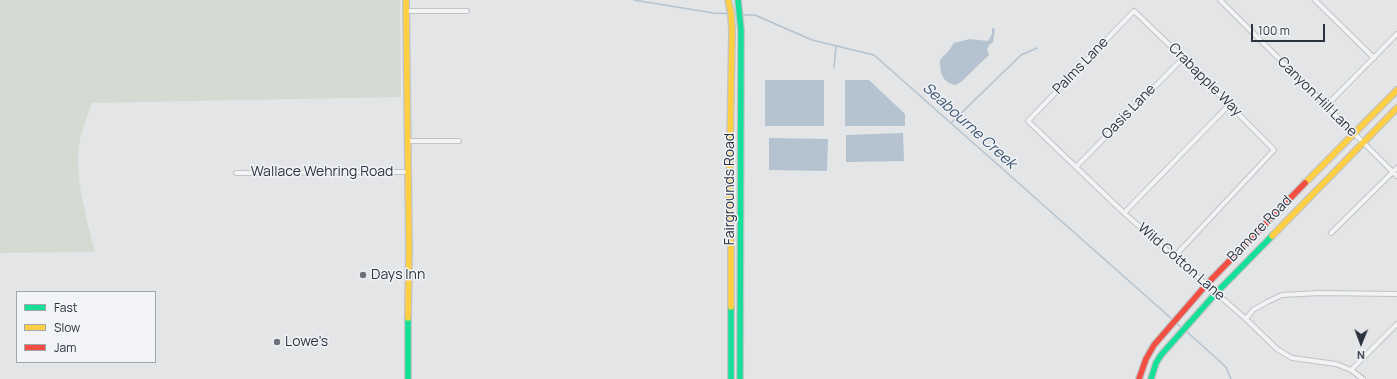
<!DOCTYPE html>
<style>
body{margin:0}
#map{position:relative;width:1397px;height:379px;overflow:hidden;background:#e3e5e7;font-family:Manrope,sans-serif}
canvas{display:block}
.legend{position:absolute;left:16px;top:291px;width:140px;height:72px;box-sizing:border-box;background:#f1f3f6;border:1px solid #a2a6ad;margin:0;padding:5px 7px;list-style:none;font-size:12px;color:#2b333f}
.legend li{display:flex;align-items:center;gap:8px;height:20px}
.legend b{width:20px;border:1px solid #a2a6ad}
.north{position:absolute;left:1341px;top:323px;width:40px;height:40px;-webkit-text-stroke:3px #f1f3f6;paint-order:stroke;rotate:181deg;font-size:11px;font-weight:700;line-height:16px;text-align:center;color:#2b333f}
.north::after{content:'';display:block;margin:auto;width:14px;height:18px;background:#2b333f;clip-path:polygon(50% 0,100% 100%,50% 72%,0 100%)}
.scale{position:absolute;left:1251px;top:24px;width:74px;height:18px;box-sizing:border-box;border:2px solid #2b333f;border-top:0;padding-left:5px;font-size:12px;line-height:14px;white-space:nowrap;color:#2b333f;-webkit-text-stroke:3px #f1f3f6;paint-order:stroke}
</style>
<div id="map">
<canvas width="1397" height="379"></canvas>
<ul class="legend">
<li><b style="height:5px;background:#16e098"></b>Fast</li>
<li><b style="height:5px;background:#ffcf43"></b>Slow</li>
<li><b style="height:5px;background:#f24e42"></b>Jam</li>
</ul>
<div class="north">N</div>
<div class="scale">100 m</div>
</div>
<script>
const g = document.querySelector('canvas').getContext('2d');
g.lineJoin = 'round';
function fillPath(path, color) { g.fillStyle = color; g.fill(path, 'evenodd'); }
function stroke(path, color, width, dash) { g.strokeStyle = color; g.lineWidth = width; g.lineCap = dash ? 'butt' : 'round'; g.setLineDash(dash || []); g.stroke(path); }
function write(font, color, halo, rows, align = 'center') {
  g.font = font + ' Manrope,sans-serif'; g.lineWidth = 3; g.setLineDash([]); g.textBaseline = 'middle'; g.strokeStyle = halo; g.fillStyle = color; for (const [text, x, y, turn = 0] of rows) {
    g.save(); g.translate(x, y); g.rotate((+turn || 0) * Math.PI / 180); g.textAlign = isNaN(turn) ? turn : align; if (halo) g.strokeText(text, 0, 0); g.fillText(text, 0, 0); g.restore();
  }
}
fillPath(new Path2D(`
 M0,0H400L401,97L92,103C88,114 80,135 79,147C75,182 87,218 95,252L0,253Z`), '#d4dbd3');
fillPath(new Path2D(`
 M992,28L995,29L993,42L989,45L987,50L989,55L961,82L956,85C942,83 940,72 940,60L950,49L954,43L970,39L988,41L992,34Z
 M765,80H824V126H765Z
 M845,80H869L905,114V126H845Z
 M903,133L904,161L846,162V135Z
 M769,138L828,139L827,171L769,170Z`), '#b4c3cf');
stroke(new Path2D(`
 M634,0L713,13L738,14
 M742,15H755L812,40L874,55L1173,320
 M834,68L836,46
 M951,123L1021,55L1037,48
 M1176,323L1182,328
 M1185,330L1226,367L1231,379`), '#b4c3cf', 1.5);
const street = new Path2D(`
 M1220,0L1397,176
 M1315,0L1374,58
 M406,11H467
 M1326,106L1397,34
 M407,141H459
 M1076,167L1183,58
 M236,173L408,172
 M1124,213L1229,105
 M1331,233L1397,168
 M1174,257L1274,150L1183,58L1134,11L1028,121L1124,213L1246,319L1277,349L1292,358L1336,364L1351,370L1363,379
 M1246,319L1253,310L1267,302L1282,295L1320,293L1397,294
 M1351,370L1397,324`);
const fast = new Path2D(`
 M738,0L741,30L740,379
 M731,307V379
 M408,318V379
 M1151,379L1156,363L1161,355L1216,293L1272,236`);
const slow = new Path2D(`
 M406,0L409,248L408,318
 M728,0L731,13L732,31L729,209L731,247V307
 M1305,183L1397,90
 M1272,236L1397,108`);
const jam = new Path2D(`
 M1139,379L1146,359L1154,345L1206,285L1305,183`);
stroke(street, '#c1c3c5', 6);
stroke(fast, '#c1c3c5', 8);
stroke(slow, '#c1c3c5', 8);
stroke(jam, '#c1c3c5', 8);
stroke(street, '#f2f3f4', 4);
stroke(fast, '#16e098', 5.5);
stroke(slow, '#ffcf43', 5.5);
stroke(jam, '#f24e42', 5.5);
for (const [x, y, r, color] of [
 [363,275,4,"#6b717a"],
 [277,342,4,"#6b717a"]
]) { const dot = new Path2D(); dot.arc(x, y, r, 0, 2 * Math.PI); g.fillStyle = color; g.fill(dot); stroke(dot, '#f1f3f6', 1.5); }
write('14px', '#2b333f', '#f1f3f6', [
 ["Palms Lane",1081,66,-46],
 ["Crabapple Way",1205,80,45],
 ["Canyon Hill Lane",1317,97,45],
 ["Oasis Lane",1129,112,-46],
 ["Wallace Wehring Road",322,172],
 ["Fairgrounds Road",730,189,-90],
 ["Bamore Road",1260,229,-46],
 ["Wild Cotton Lane",1181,262,41]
]);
write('14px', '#2b333f', '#f1f3f6', [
 ["Days Inn",371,275],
 ["Lowe's",285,342]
], 'left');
write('italic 15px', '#39546f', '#f1f3f6', [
 ["Seabourne Creek",969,126,42]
]);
</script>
